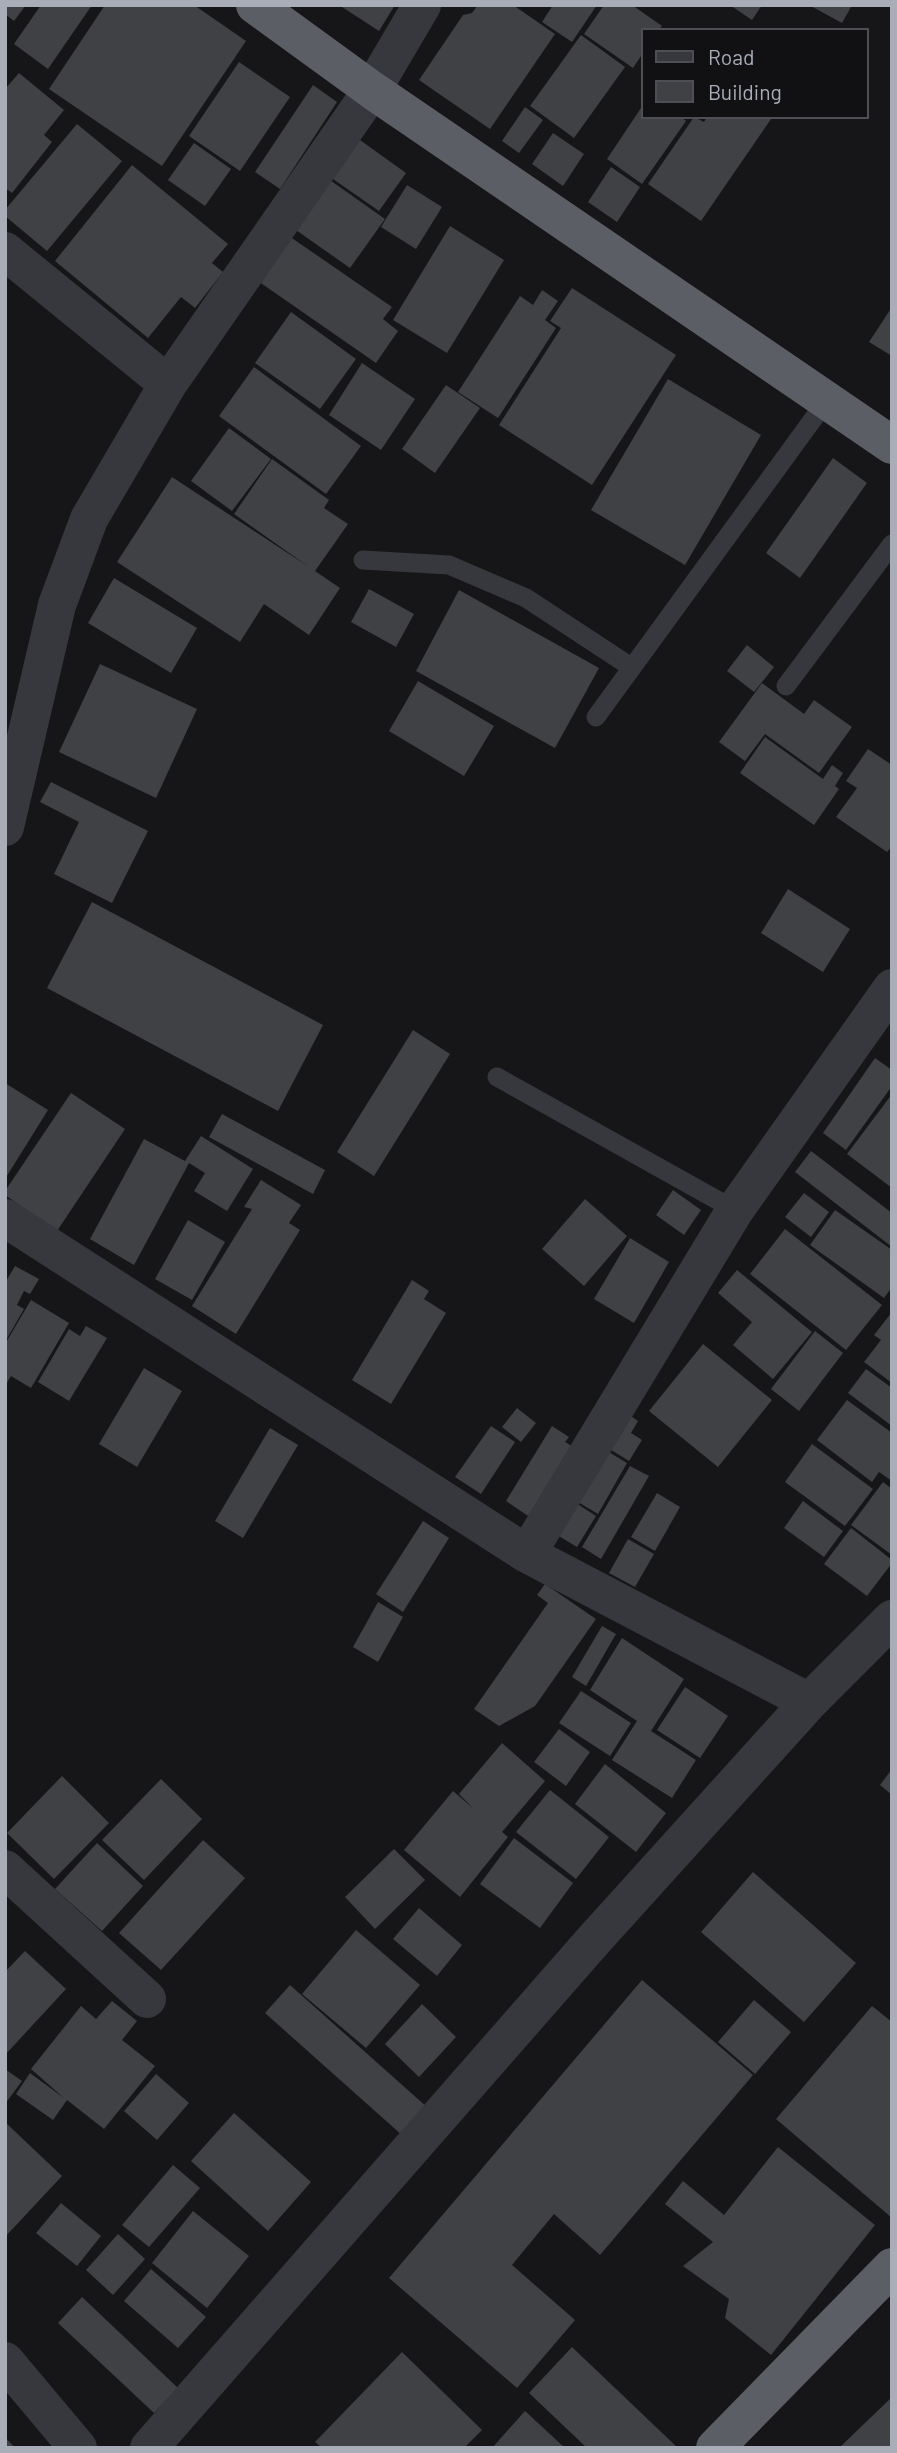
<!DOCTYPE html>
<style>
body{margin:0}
#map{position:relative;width:897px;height:2453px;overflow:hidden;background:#161618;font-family:Barlow,sans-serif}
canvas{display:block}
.frame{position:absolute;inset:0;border:7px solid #a8adb8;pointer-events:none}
.legend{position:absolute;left:641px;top:28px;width:228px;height:91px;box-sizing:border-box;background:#111113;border:2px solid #4d4f55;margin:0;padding:9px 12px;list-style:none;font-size:21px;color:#a8adb8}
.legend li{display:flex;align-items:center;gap:14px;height:35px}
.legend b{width:35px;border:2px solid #4d4f55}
</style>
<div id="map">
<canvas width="897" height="2453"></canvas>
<div class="frame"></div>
<ul class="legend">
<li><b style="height:9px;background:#37383d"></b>Road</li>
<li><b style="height:19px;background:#404145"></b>Building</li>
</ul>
</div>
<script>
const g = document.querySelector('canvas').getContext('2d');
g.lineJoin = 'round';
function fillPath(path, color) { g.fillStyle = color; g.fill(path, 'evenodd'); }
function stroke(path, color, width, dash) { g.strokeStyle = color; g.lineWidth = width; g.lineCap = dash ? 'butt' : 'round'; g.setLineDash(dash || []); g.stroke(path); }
fillPath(new Path2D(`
 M5,5H26L14,21L5,14Z
 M41,5H92L48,69L14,44Z
 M105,5H194L246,41L162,166L49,89Z
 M339,5H395L379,31Z
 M478,5H513L555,34L490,129L419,80L463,15L472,13Z
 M553,5H597L572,42L542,22Z
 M604,5H632L662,26L659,30H643V53L633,68L584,34Z
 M730,5H762L752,20Z
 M809,5H852L842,23Z
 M581,35L625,67L574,138L530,106Z
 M239,62L290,97L240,171L189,136Z
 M19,73L64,110L44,135L52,142L12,193L5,188V89Z
 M313,85L337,102L280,189L255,172Z
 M643,105V117H681L686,121L642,184L607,159Z
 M525,107L543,120L519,153L502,141Z
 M694,117L704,122L707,117L771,119L701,221L648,184Z
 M77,124L122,161L47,251L5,216V210Z
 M553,133L584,154L563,186L532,164Z
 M360,140L406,173L379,211L333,179Z
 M194,143L231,169L205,206L168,180Z
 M132,165L228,244L212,263L223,272L195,308L181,297L148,338L55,261Z
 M611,167L640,187L617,222L588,202Z
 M327,178L385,219L350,268L293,228Z
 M407,185L442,207L416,249L381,227Z
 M450,226L504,260L447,353L393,320Z
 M286,234L392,307L383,319L398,331L376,363L255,279Z
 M572,288L676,355L592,485L499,425L561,328L550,321Z
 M542,290L558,301L545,320L556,328L498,418L458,392L520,296L533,305Z
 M892,307V356L869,342Z
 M291,312L356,359L320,409L255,363Z
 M362,363L415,399L381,450L329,415Z
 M254,367L361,446L326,494L219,416Z
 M668,379L761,435L685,565L591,510Z
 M446,385L480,408L435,473L402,449Z
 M229,428L271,459L232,511L191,481Z
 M833,458L867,483L800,578L766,553Z
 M272,459L329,500L324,508L348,524L315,571L340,588L309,635L264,604L240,642L117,562L172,477L309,567L234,514Z
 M114,578L197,628L171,673L88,623Z
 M369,589L414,614L396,647L351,622Z
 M459,590L599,668L555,748L416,671Z
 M747,645L774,667L754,692L727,671Z
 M100,664L197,709L156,798L59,752Z
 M418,681L494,726L464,776L389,731Z
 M762,683L804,714L814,700L852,727L819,773L765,734L745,761L719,742Z
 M765,737L823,779L832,765L843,773L835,786L839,789L814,825L740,773Z
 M868,749L892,765V846L887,852L836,817L857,788L846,781Z
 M51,782L148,831L112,903L54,874L79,822L40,802Z
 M788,889L850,929L823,972L761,933Z
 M92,902L323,1025L278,1111L47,988Z
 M413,1030L450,1054L374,1176L337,1152Z
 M875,1058L892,1070V1086L846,1150L823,1133Z
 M5,1083L48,1110L5,1179Z
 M71,1093L125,1129L57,1231L5,1195V1191Z
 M892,1094V1188L847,1154Z
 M222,1114L325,1170L313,1194L209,1137Z
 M201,1136L253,1169L227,1211L194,1191L205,1173L189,1163L134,1265L90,1239L144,1139L185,1161Z
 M811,1151L892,1213V1247L795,1172Z
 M261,1180L301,1205L289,1223L300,1230L236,1334L192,1306L252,1209L244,1207Z
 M673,1190L701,1210L684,1235L656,1215Z
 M804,1193L829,1212L811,1237L785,1217Z
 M585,1199L627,1236L584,1286L542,1249Z
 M835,1210L892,1250V1287L884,1298L810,1245Z
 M188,1220L225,1242L192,1300L155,1279Z
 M785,1229L882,1305L846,1350L750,1274Z
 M630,1238L669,1262L634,1323L594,1299Z
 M15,1266L39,1279L30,1294L24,1291L17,1305L24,1309L5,1342V1283Z
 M737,1270L812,1332L773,1379L733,1345L752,1322L718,1293Z
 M412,1280L429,1291L424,1299L446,1313L391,1404L352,1380Z
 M31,1300L69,1323L31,1388L11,1376L5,1386V1344Z
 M892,1312V1383L864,1362L881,1340L874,1335Z
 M86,1326L107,1338L69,1401L38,1382L69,1329L80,1336Z
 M815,1331L843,1353L799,1411L771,1389Z
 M703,1344L772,1400L718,1467L649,1411Z
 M144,1368L182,1391L137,1467L99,1444Z
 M866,1369L892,1388V1426L848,1393Z
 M847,1400L892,1433V1481L879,1472L872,1482L817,1440Z
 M517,1408L536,1423L521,1442L502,1427Z
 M628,1414L638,1421L631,1433L642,1440L629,1461L608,1448Z
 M491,1426L515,1442L481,1494L455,1477Z
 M552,1426L569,1437L565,1442L577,1449L534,1520L506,1501Z
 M270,1428L298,1445L243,1538L215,1521Z
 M812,1444L873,1489L845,1526L785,1482Z
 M607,1451L627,1463L598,1514L578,1502Z
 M630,1466L649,1476L601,1559L582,1547Z
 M883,1482L892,1489V1555L851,1525Z
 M657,1493L680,1507L655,1551L631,1537Z
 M803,1501L843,1531L824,1557L784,1528Z
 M576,1503L596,1516L577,1547L557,1535Z
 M423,1521L449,1538L403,1612L376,1594Z
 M851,1528L892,1560V1563L867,1596L824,1564Z
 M628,1539L654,1554L635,1587L609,1573Z
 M545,1584L596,1619L535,1706L499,1726L474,1709L548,1603L537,1595Z
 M378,1602L403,1617L378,1662L353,1647Z
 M602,1626L616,1634L586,1686L572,1677Z
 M622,1638L684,1679L651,1731L696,1760L672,1798L612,1760L637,1721L590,1690Z
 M685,1687L728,1716L700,1758L657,1730Z
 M581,1691L631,1723L610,1756L559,1723Z
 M559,1729L590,1752L566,1786L534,1762Z
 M502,1743L545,1781L502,1832L508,1837L460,1897L404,1850L453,1791L474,1809L459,1794Z
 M605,1764L666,1813L636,1852L575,1804Z
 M892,1769V1795L880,1785Z
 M62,1776L109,1823L54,1879L7,1833Z
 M161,1779L202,1819L144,1880L102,1840Z
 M550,1790L609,1837L576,1879L516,1832Z
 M514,1838L573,1883L540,1928L480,1884Z
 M203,1840L245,1878L161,1970L119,1933Z
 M97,1843L143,1886L102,1931L55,1889Z
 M394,1849L425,1880L375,1929L345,1897Z
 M753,1872L856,1963L804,2022L701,1932Z
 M419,1908L462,1945L437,1976L393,1939Z
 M356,1930L420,1985L366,2048L302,1994Z
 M25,1951L66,1989L5,2055V1972Z
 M642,1980L753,2075L600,2255L554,2214L512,2265L575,2320L517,2388L389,2278Z
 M290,1985L428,2108L403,2136L265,2013Z
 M754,2000L791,2032L755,2074L718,2042Z
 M112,2001L137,2021L122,2040L155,2066L104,2129L67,2100L53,2120L16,2094L30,2073L64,2098L31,2069L81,2006L96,2019Z
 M422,2004L456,2037L419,2077L385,2044Z
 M872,2006L892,2022V2218L776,2119Z
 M5,2069L22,2081L5,2104Z
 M156,2074L189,2103L157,2140L124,2111Z
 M234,2113L311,2182L268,2231L191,2161Z
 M5,2122L62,2176L5,2237Z
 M778,2147L875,2225L771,2355L725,2318L729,2299L683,2266L713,2242L665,2204L683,2181L724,2215Z
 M173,2165L200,2188L149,2247L122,2225Z
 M61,2203L101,2236L77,2266L36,2233Z
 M193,2211L249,2256L207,2308L152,2263Z
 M118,2234L145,2259L113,2295L86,2270Z
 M151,2269L206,2317L178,2348L124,2301Z
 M82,2297L178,2388L154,2413L58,2323Z
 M572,2347L678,2448H587L529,2393Z
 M402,2352L482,2430L464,2448H322L315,2442Z
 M892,2397V2448H839Z
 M525,2411L565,2448H492Z
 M5,2437L15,2448H5Z`), '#404145');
stroke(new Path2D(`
 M363,560L449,565L526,598L631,667
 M786,686L892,544
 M596,717L827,400
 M497,1077L735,1210`), '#37383d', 19);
stroke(new Path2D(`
 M5,251L168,384
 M5,827L57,605L89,519L168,384L372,90L422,5
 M5,1218L527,1554L809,1702
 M527,1554L735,1210L892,988
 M5,1869L147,1999
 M5,2361L78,2448
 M149,2448L592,1942L809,1702L892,1619`), '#37383d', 38);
stroke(new Path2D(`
 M255,5L372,90L892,445
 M715,2448L892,2267`), '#5b5e65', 38);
</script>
